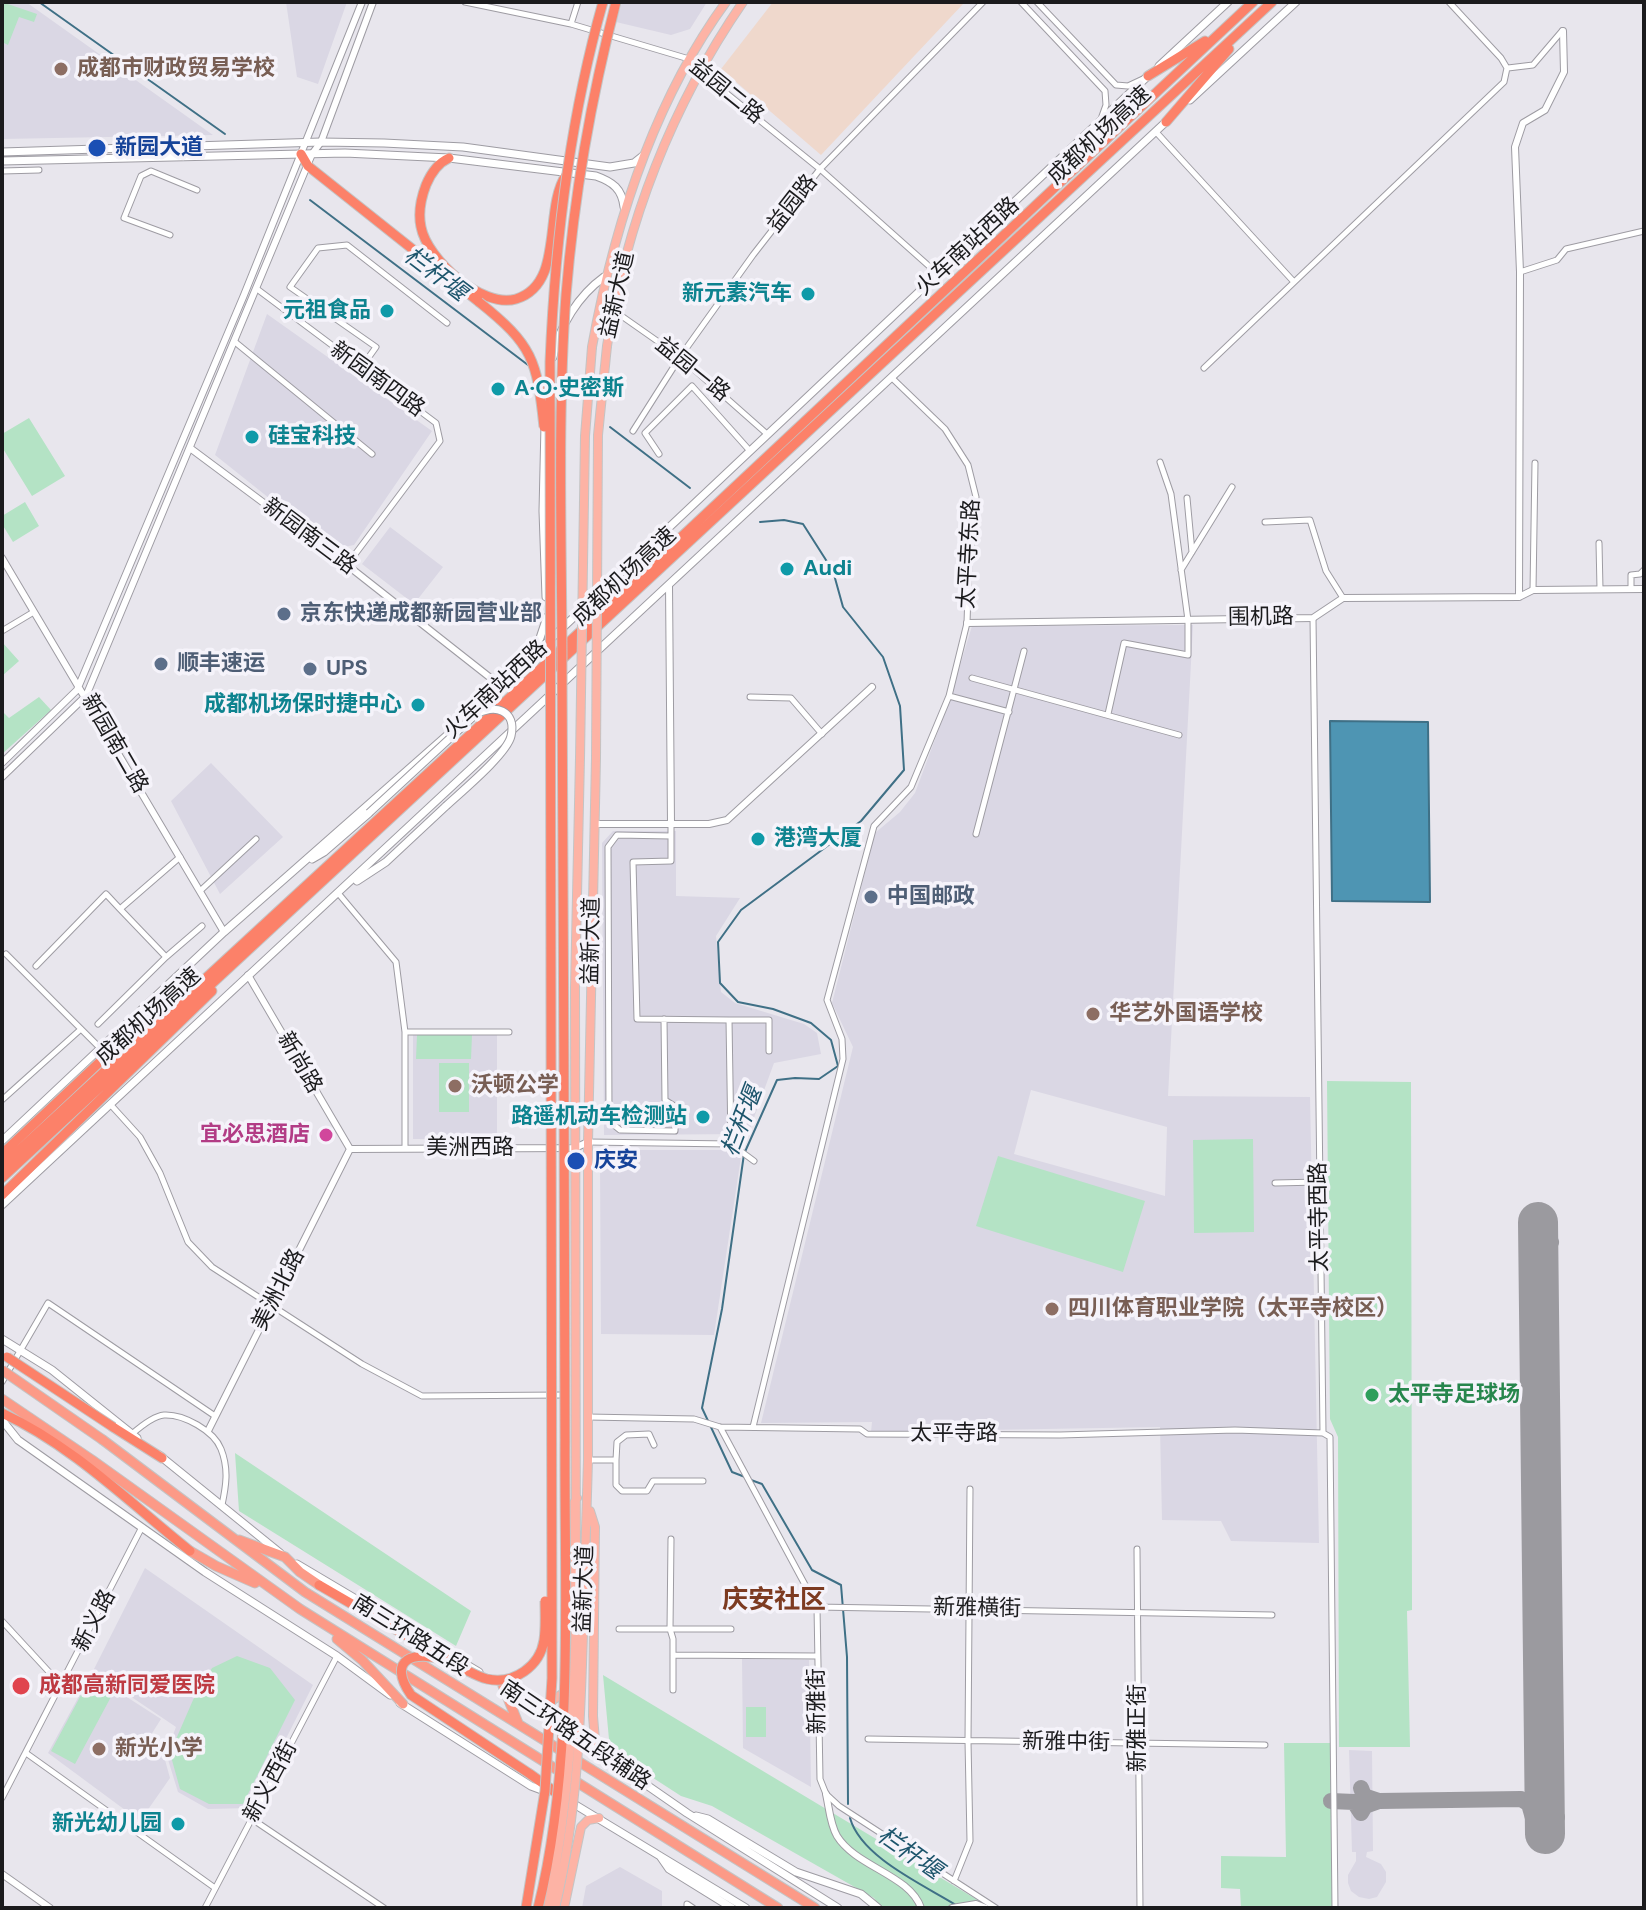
<!DOCTYPE html>
<meta charset="utf-8">
<style>
body{margin:0}
#map{position:relative;width:1646px;height:1910px;overflow:hidden;background:#e8e6ed;font-family:"DM Sans",sans-serif}
canvas{display:block}
.frame{position:absolute;inset:0;border:4px solid #1b1b1d;pointer-events:none}
</style>
<div id="map">
<canvas width="1646" height="1910"></canvas>
<div class="frame"></div>
</div>
<script>
const g = document.querySelector('canvas').getContext('2d');
g.lineJoin = 'round';
function fillPath(path, color) { g.fillStyle = color; g.fill(path, 'evenodd'); }
function stroke(path, color, width, dash) { g.strokeStyle = color; g.lineWidth = width; g.lineCap = dash ? 'butt' : 'round'; g.setLineDash(dash || []); g.stroke(path); }
function write(font, color, halo, rows, align = 'center') {
  g.font = font + ' "DM Sans","Noto Sans SC",sans-serif'; g.lineWidth = 7; g.setLineDash([]); g.textBaseline = 'middle'; g.strokeStyle = halo; g.fillStyle = color; for (const [text, x, y, turn = 0] of rows) {
    g.save(); g.translate(x, y); g.rotate((+turn || 0) * Math.PI / 180); g.textAlign = isNaN(turn) ? turn : align; if (halo) g.strokeText(text, 0, 0); g.fillText(text, 0, 0); g.restore();
  }
}
fillPath(new Path2D(`
 M773,2H964V3L821,155L721,69Z`), '#efd8cc');
fillPath(new Path2D(`
 M2,2H26L213,135L2,139Z
 M286,2H347L318,84L297,77Z
 M622,2H707L690,29L671,35L616,22Z
 M267,314L432,431L354,545L333,549L215,455Z
 M390,527L443,567L414,604L362,564Z
 M1193,625L1168,1096L1310,1097L1319,1543L1231,1541L1221,1521L1162,1520L1160,1427L871,1432L872,1422L761,1423L853,1047L832,1003L875,833L900,812L915,793L949,702L972,626ZM1031,1090L1167,1127L1165,1196L1014,1154Z
 M211,763L283,837L220,894L171,801Z
 M613,831H676V896L740,898L716,936L721,992L735,1003L804,1024L817,1033L821,1054L774,1063L748,1134L604,1135L602,843Z
 M413,1033H497V1139H413Z
 M611,1150H732L741,1157L714,1335L601,1334L600,1162Z
 M145,1568L313,1685L251,1808L208,1809L178,1792L166,1753L176,1727L93,1671Z
 M742,1659L809,1660L811,1787L743,1748Z
 M91,1674L161,1719L144,1746L165,1760L170,1778L140,1821L48,1753Z
 M1349,1750L1372,1751L1373,1851L1367,1852L1366,1857L1381,1864L1386,1872V1882L1377,1897L1369,1899L1359,1897L1351,1891L1348,1883V1875L1356,1861V1852H1352Z
 M620,1867L662,1891V1908H582L586,1886Z`), '#dad7e4');
fillPath(new Path2D(`
 M2,2L37,14L34,22L19,17L8,45L2,42Z
 M29,418L65,476L32,496L2,447V434Z
 M25,502L39,526L13,542L2,524V516Z
 M2,642L19,661L2,676Z
 M39,697L51,710L2,754V711L9,718Z
 M417,1035H472L471,1059H416Z
 M439,1063H469V1112H439Z
 M1327,1081L1411,1082L1412,1610L1407,1611L1410,1747H1339L1338,1437L1330,1419Z
 M1253,1139L1254,1232L1194,1233L1193,1140Z
 M998,1156L1145,1201L1123,1272L976,1226Z
 M235,1453L471,1611L456,1646L239,1511Z
 M237,1656L270,1668L295,1700L243,1804H209L180,1789L170,1753L193,1700L212,1668Z
 M603,1675L991,1908H881L874,1898L712,1806L681,1796L610,1750Z
 M88,1682L112,1695L75,1764L51,1751Z
 M746,1707H766V1737H746Z
 M1284,1743H1330L1333,1908H1241L1240,1889L1221,1888V1856L1286,1857Z`), '#b4e3c5');
const water = new Path2D(`
 M1330,721L1428,722L1430,902L1332,901Z`);
fillPath(water, '#4e95b3');
stroke(water, '#3f7086', 2);
stroke(new Path2D(`
 M39,2L225,134
 M310,200L528,365
 M610,427L690,488
 M745,1477L732,1472L702,1408L722,1309L744,1154L777,1080L795,1078L819,1079L838,1066L831,1040L811,1023L773,1009L738,1002L720,983L718,942L741,910L861,821L904,770L900,706L883,657L843,607L833,571L803,524L784,520L760,522
 M751,1480L762,1484L812,1570L841,1585L847,1657L848,1804
 M850,1818C861,1857 922,1884 956,1905`), '#3f7086', 2);
stroke(new Path2D(`
 M1536,1228L1545,1230L1551,1242L1539,1259C1530,1247 1520,1238 1536,1228Z
 M1361,1788L1364,1796L1379,1801
 M1331,1801L1354,1802L1361,1813L1365,1806L1379,1801L1521,1799L1529,1804L1535,1825L1545,1830L1551,1829L1557,1817L1544,1797`), '#9b9a9f', 16);
stroke(new Path2D(`
 M1538,1222L1545,1834`), '#9b9a9f', 40);
const minor = new Path2D(`
 M465,2L571,24L689,59L700,72L820,169L939,275
 M1021,2L1105,91L1106,105L1101,119
 M1037,2L1116,85L1128,86L1143,79
 M571,24L578,2
 M1508,68L1533,65L1562,31
 M1156,132L1294,282
 M2,171L39,170
 M170,235L124,218L141,176L151,171L197,190
 M1520,272L1557,260L1566,249L1644,231
 M257,289L436,423L440,441L347,565
 M613,310L680,357L767,434
 M235,342L372,454
 M361,368L376,347L290,287L318,248L347,245L447,323
 M1204,368L1504,82L1507,68L1501,58L1449,2
 M892,378L945,429L968,465L976,497L969,563L967,623L949,696L1009,712
 M633,431L680,357L753,255L820,169L983,2
 M659,454L645,433L692,386L750,451
 M1187,498L1192,552
 M1265,522L1310,520L1326,571L1343,598
 M1599,543L1600,589
 M1181,570L1232,487
 M1631,589V575L1640,574L1644,570
 M1533,590L1535,463
 M1313,618L1323,1433L1330,1437L1335,1908
 M2,631L32,613
 M972,678L1179,735
 M750,697L791,698L822,734
 M1108,714L1124,643L1188,655V620L1171,494L1160,462
 M671,824V861L633,862L637,1019L729,1020
 M976,834L1024,651
 M200,891L256,839
 M338,893L396,962L405,1032V1148
 M6,954L99,1047
 M166,957L202,926
 M36,966L106,894L120,909
 M664,1019L665,1100L676,1107L675,1131L620,1130L609,1121L608,847L617,835L671,836
 M98,1024L166,957L120,909L180,857
 M405,1032H509
 M2,1100L81,1029
 M110,1104L140,1137L160,1173L188,1242L212,1267L362,1364L422,1396L564,1395
 M588,1142L731,1144L754,1161
 M731,1144L729,1020H769V1051
 M1275,1183L1319,1182
 M2,1382L48,1303L215,1416
 M588,1417L694,1419L720,1427L860,1429L867,1434L1060,1435L1235,1430L1323,1433
 M720,1427L817,1607L820,1779L826,1794L839,1806L996,1908
 M753,1427L843,1059L842,1039L827,1000L874,826L911,787L949,696
 M132,1434C140,1427 153,1416 164,1415C184,1414 214,1431 221,1449C229,1469 226,1486 222,1505
 M589,1460H616L617,1442L626,1435L649,1434L654,1445
 M616,1460V1485L622,1491H647L653,1481H703
 M671,1539L670,1629L673,1639V1690
 M1137,1549L1140,1908
 M817,1607L1272,1615
 M2,1621L62,1686
 M619,1629H731
 M673,1655L817,1656
 M868,1739L1265,1745
 M26,1753L215,1888
 M2,1798L142,1527
 M252,1819L384,1908
 M954,1881L970,1841L968,1741L970,1489
 M205,1908L337,1656
 M687,1908V1904L693,1908`);
const tertiary = new Path2D(`
 M190,448L347,565L502,687
 M2,558L224,932
 M669,585L671,824
 M1519,597L1520,272L1515,147L1523,123L1545,110L1564,72L1563,31
 M967,623L1313,618L1343,598L1519,597L1533,590L1644,589
 M2,763L77,690L244,295L362,2
 M2,777L86,696L312,154L321,142L373,2
 M594,824H709L727,820L872,687
 M248,975L350,1149
 M350,1149L575,1148L588,1142
 M208,1431L350,1149
 M826,1794C829,1807 830,1824 837,1836C856,1867 910,1875 921,1908
 M2,1874L50,1908
 M952,1908L976,1904L986,1908`);
const secondary = new Path2D(`
 M1159,66L1228,2
 M1190,100L1296,2
 M2,152L321,142L384,143L463,147L610,167L634,163L644,155
 M2,161L345,153L449,158L596,176C613,182 622,189 624,207
 M553,357C559,326 579,295 604,277
 M545,425L543,511L546,597
 M527,659L540,638L547,617
 M469,716L1150,74
 M312,859L324,852L369,813
 M357,881L386,862L446,806
 M2,1141L224,932L460,724
 M2,1205L1169,119
 M2,1339L52,1370L137,1438
 M2,1420L18,1440L205,1572L337,1656L390,1695
 M159,1455L280,1553
 M297,1564L479,1672
 M503,1686L566,1729
 M400,1703L531,1786L547,1792
 M576,1736L687,1813L838,1908
 M569,1801L746,1908
 M696,1816L708,1819L796,1872L861,1894L878,1908
 M660,1856L669,1869L732,1908`);
const primary = new Path2D(`
 M607,346C626,223 672,105 743,2
 M592,347C614,226 653,102 726,2
 M590,1511L595,1527L593,1716L595,1740L612,1763
 M570,1587L571,1508L577,1498
 M584,1597L588,1460V1142L596,758
 M576,1598L575,987L580,758
 M531,1703L547,1704L565,1692
 M564,1908L581,1827L588,1820L599,1818`);
const trunk = new Path2D(`
 M2,1399L92,1460L300,1609L778,1908
 M103,1440L305,1592L815,1908
 M239,1540L285,1557L300,1572L319,1585
 M190,1551L216,1566L255,1583
 M337,1639L362,1660L403,1704
 M503,1686L518,1723`);
const motorway = new Path2D(`
 M1148,76L1205,41
 M1166,122L1229,49
 M301,154L308,166L479,302
 M449,158C438,163 431,173 426,185C421,198 418,213 421,227C427,259 482,309 516,299C565,284 543,210 566,175
 M2,1154L120,1043L158,1015
 M2,1166L476,729L1253,2
 M2,1178L1272,2
 M2,1195L212,991
 M2,1413C72,1445 130,1503 190,1551
 M113,1427L162,1458
 M319,1585L464,1669
 M530,1774L562,1797`);
stroke(minor, '#9e9ca3', 7);
stroke(tertiary, '#9e9ca3', 8);
stroke(secondary, '#9e9ca3', 9);
stroke(primary, '#c4c4c4', 10);
stroke(trunk, '#c4c4c4', 11);
stroke(motorway, '#c4c4c4', 11);
stroke(minor, '#fff', 5);
stroke(tertiary, '#fff', 6);
stroke(secondary, '#fff', 7);
stroke(primary, '#fdb3a5', 8);
stroke(trunk, '#fc9a87', 9);
stroke(motorway, '#fc8169', 9);
const secondaryBridge = new Path2D(`
 M369,813L475,715C494,703 517,710 511,736C507,754 461,792 446,806`);
const primaryBridge = new Path2D(`
 M580,758L585,436L592,347
 M596,758L598,435L607,346
 M548,1908C569,1806 575,1703 576,1598
 M555,1908C580,1805 581,1702 584,1597`);
const trunkBridge = new Path2D(`
 M2,1370L103,1440`);
const motorwayBridge = new Path2D(`
 M479,302C533,345 537,360 544,427
 M7,1357L113,1427
 M447,1661C414,1649 386,1659 411,1695L530,1774
 M464,1669C472,1673 479,1677 487,1679C514,1685 540,1666 544,1640C546,1627 545,1613 545,1601
 M526,1908L545,1791L552,1678L550,362C555,242 570,118 603,2
 M538,1908C575,1760 564,1591 565,1439C566,1183 562,926 562,670C562,545 557,420 566,295C574,197 591,98 616,2`);
stroke(secondaryBridge, '#9e9ca3', 9, []);
stroke(primaryBridge, '#c4c4c4', 10, []);
stroke(trunkBridge, '#c4c4c4', 11, []);
stroke(motorwayBridge, '#c4c4c4', 11, []);
stroke(secondaryBridge, '#fff', 7);
stroke(primaryBridge, '#fdb3a5', 8);
stroke(trunkBridge, '#fc9a87', 9);
stroke(motorwayBridge, '#fc8169', 9);
for (const [x, y, r, color] of [
 [61,69,8,"#8d6e63"],
 [97,148,10,"#1a4fb4"],
 [808,294,8,"#0f9aa8"],
 [387,311,8,"#0f9aa8"],
 [498,389,8,"#0f9aa8"],
 [252,437,8,"#0f9aa8"],
 [787,569,8,"#0f9aa8"],
 [284,614,8,"#5c6f8a"],
 [161,664,8,"#5c6f8a"],
 [310,669,8,"#5c6f8a"],
 [418,705,8,"#0f9aa8"],
 [758,839,8,"#0f9aa8"],
 [871,897,8,"#5c6f8a"],
 [1093,1014,8,"#8d6e63"],
 [455,1086,8,"#8d6e63"],
 [703,1117,8,"#0f9aa8"],
 [326,1135,8,"#d1479c"],
 [576,1161,10,"#1a4fb4"],
 [1052,1309,8,"#8d6e63"],
 [1372,1395,8,"#2e9e5b"],
 [21,1686,10,"#e0444e"],
 [99,1749,8,"#8d6e63"],
 [178,1824,8,"#0f9aa8"]
]) { const dot = new Path2D(); dot.arc(x, y, r, 0, 2 * Math.PI); g.fillStyle = color; g.fill(dot); stroke(dot, '#f5f3fa', 3); }
write('bold 22px', '#785e54', '#f5f3fa', [
 ["成都市财政贸易学校",77,69],
 ["华艺外国语学校",1109,1014],
 ["沃顿公学",471,1086],
 ["四川体育职业学院（太平寺校区）",1068,1309],
 ["新光小学",115,1749]
], 'left');
write('22px', '#1b1b1d', '#f5f3fa', [
 ["益园二路",726,92,39],
 ["成都机场高速",1100,136,-43],
 ["益园路",793,204,-52],
 ["火车南站西路",968,247,-43],
 ["益新大道",618,295,-77],
 ["益园一路",692,370,39],
 ["新园南四路",377,380,36],
 ["新园南三路",309,537,37],
 ["太平寺东路",970,554,-87],
 ["成都机场高速",625,577,-43],
 ["围机路",1261,618,-1],
 ["火车南站西路",496,690,-43],
 ["新园南二路",114,744,60],
 ["益新大道",592,941,-89],
 ["成都机场高速",149,1017,-42],
 ["新尚路",299,1063,60],
 ["美洲西路",470,1148],
 ["太平寺西路",1320,1217,-91],
 ["美洲北路",279,1290,-63],
 ["太平寺路",954,1434],
 ["益新大道",585,1589,-88],
 ["新雅横街",977,1609,1],
 ["新义路",95,1621,-63],
 ["南三环路五段",410,1636,32],
 ["新雅街",818,1701,-91],
 ["新雅正街",1138,1728,-90],
 ["南三环路五段辅路",575,1736,34],
 ["新雅中街",1066,1743,1],
 ["新义西街",271,1782,-62]
]);
write('bold 22px', '#164399', '#f5f3fa', [
 ["新园大道",115,148],
 ["庆安",594,1161]
], 'left');
write('bold 22px', '#0d838f', '#f5f3fa', [
 ["新元素汽车",792,294],
 ["元祖食品",371,311],
 ["A·O·史密斯",514,389,"left"],
 ["硅宝科技",268,437,"left"],
 ["Audi",803,569,"left"],
 ["成都机场保时捷中心",402,705],
 ["港湾大厦",774,839,"left"],
 ["路遥机动车检测站",687,1117],
 ["新光幼儿园",162,1824]
], 'right');
write('bold 22px', '#4e5e75', '#f5f3fa', [
 ["京东快递成都新园营业部",300,614],
 ["顺丰速运",177,664],
 ["UPS",326,669],
 ["中国邮政",887,897]
], 'left');
write('bold 22px', '#b23c85', '#f5f3fa', [
 ["宜必思酒店",310,1135]
], 'right');
write('bold 22px', '#27864d', '#f5f3fa', [
 ["太平寺足球场",1388,1395]
], 'left');
write('bold 22px', '#be3a42', '#f5f3fa', [
 ["成都高新同爱医院",39,1686]
], 'left');
write('italic 24px', '#1d556c', '#f5f3fa', [
 ["栏杆堰",435,275,37],
 ["栏杆堰",743,1122,-69],
 ["栏杆堰",909,1854,35]
]);
write('bold 26px', '#7d3b21', '#f5f3fa', [
 ["庆安社区",774,1601]
]);
</script>
